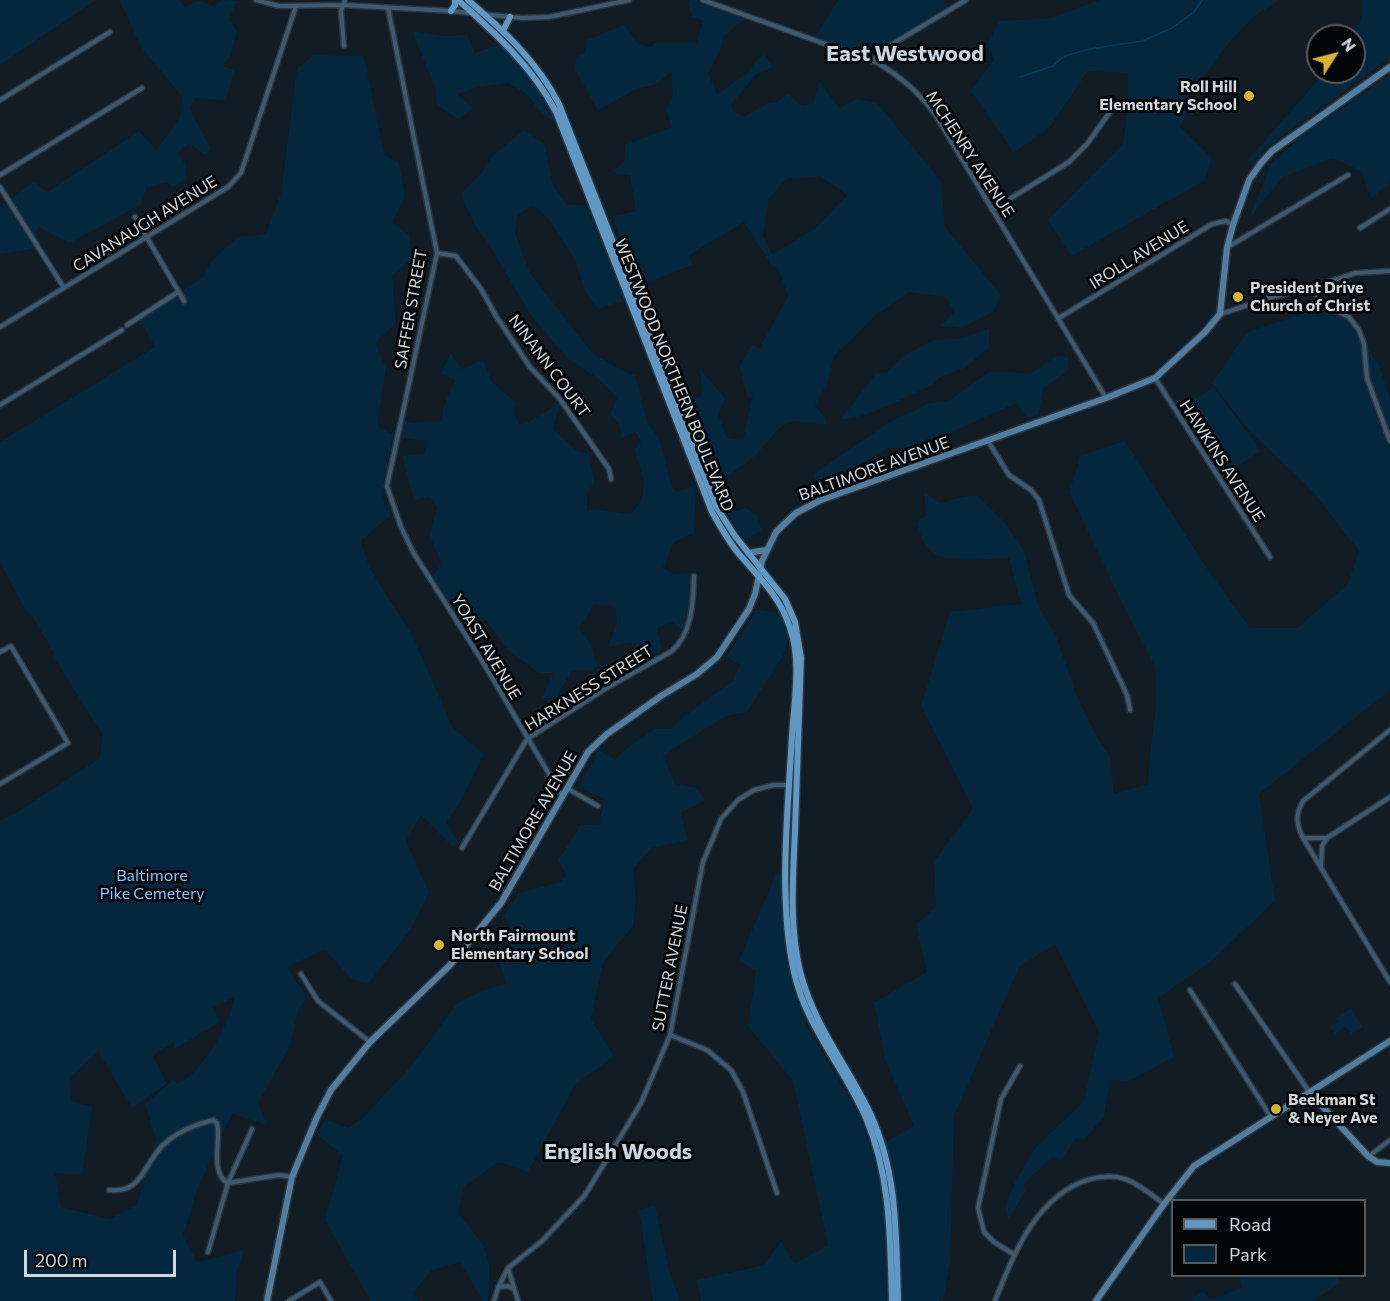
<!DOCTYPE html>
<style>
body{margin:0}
#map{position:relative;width:1390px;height:1301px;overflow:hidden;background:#111c24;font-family:Commissioner,sans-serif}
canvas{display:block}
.legend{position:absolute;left:1171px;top:1199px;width:195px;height:78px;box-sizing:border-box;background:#030609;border:2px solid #555a5e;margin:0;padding:8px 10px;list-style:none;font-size:18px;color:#d1d8de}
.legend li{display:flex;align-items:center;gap:12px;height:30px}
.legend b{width:30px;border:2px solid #555a5e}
.north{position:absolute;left:1306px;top:24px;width:60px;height:60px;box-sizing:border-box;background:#030609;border:2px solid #555a5e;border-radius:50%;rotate:54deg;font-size:16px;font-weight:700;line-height:24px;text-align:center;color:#d1d8de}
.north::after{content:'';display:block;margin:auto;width:21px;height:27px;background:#d7b434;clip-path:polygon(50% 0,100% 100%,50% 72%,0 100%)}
.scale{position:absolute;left:24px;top:1250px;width:152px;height:27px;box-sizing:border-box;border:3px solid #d1d8de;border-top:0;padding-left:8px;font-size:18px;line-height:21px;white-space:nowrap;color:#d1d8de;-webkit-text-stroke:4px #030609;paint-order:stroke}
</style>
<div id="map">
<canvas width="1390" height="1301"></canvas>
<ul class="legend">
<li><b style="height:8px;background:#6098c3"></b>Road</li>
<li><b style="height:16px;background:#04273e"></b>Park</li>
</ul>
<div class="north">N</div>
<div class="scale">200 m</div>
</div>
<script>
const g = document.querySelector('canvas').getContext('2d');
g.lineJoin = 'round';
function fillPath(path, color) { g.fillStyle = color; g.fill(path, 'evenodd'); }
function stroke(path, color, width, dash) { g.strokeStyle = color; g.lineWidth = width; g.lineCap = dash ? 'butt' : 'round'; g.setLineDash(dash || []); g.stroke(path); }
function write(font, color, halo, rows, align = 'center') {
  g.font = font + ' Commissioner,sans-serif'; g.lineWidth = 6; g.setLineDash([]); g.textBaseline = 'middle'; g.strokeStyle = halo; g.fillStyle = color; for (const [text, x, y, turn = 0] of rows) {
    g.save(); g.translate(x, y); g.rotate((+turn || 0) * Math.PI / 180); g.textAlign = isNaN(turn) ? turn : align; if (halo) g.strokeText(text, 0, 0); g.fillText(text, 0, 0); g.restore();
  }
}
fillPath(new Path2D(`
 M0,0H96L0,65Z
 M119,0H180L185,7C196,0 201,0 213,6L222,0L237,1L229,20L237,31L230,57L223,66L234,70L226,100L194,98L190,109L211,149L205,155L189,143L178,153L185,164L186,179L173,187L166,182L146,188L142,204L70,243L38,227L31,249L0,254V207L33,182L47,192L139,131L156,150L180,117L182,97L141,47Z
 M689,0H703L748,16L724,36L721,48L708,74L717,94L746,74L756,61L764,54L773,67L755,75L731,105L734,112L744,117L768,103L776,102L789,94L802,106L813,103L819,81L839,108L857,99L877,103L941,181L945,227L1001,295L993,312L961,328L941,326L954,312L946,297L909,292L880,312L834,356L827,384L815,406L825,417L827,425L792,421L778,429L756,455L729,475L725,474L718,480L736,511L746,508L758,516L762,531L745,539L740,535L717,495L683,409L686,399L692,400L702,395L700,369L725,398L718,414L727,438L743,440L753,396L747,398L740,365L752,345L759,349L788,296L779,269L770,265L769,261L744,222L689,255L692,265L652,281L633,279L613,216L636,211L630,175H617L614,170L625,161V145L672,127L666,110L673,95L671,73L655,85L635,89L598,111L575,69L576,57L585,54L587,40L624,25L638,44L651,47L654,43H697L700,28L704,21L692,17L688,4ZM820,176L847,195L816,228L772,254L763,236L769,199L786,179Z
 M838,0H943L950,10L884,49L872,61L813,40Z
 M1099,0H1279L1252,18L1222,51L1200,82L1180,127L1212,158L1204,181L1071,256L1048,220L1123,144L1128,104V73L1088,71L1049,128L1014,153L971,91L994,60L988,45L999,21L1052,18Z
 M1362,0H1390V58L1260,152L1251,165L1249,159L1325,72H1354V36H1350L1361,21Z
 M412,31L445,36L467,35L475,53L502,44L530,74L549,107L556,124L538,110L528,95L508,83L479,87L457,94L473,108L458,119L437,105L435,87Z
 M314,55L364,56L384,154L399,163L405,197L393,222L409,236L412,258L392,276L396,323L375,343L386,368L377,426L393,435L382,494L390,516L361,541L370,569L412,635L453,728L484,754L460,802L446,822L459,843L453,847L421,815L406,841L429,892L411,929L368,984L350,978L325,949L287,967L307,998L298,1011L290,1046L258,1103L267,1125L232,1114L199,1185L183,1235L197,1262L244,1250L237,1271L235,1301H0V820L15,814L100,758L102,734L53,656L54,653L32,616L26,611L0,562V442L155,347L139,318L203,277L211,261L238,237L266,234L281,192L297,69ZM234,997C233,1018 199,1080 177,1083L173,1080L145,1104L156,1139L137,1205L110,1219L61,1207L55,1173L82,1175L92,1107L71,1101L70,1078L98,1051L132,1108L167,1084L153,1055L174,1042V1049L220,1022L213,1008Z
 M1390,75V183L1371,198L1361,171L1333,158L1283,177L1250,217L1271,163L1304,134Z
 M524,130L544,143L553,186L567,205H586L625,300L598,309L585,291L575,260L549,219L532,205L517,216L515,233L530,273L592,353L625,372L635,375L647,422L659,438L672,488L677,492L696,485L694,533L674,542L663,568L674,575L691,573L694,576L693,605L685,633L671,621L657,629L662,650L646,659L634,642L608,647L617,623L615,606L594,604L579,628L589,641L599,670H572L556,698H542L553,673H539L507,649L486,620L460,626L431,580L441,563L430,535L437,507L430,496L414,500L402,456L425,454L427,441L396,437L400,420L414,423L442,421L443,407L455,380L441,374L451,353L461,369L483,360L492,382L516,402L514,412L519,425L527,423L560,403L553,429L578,452L589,453L594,483L587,494V510C602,508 616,514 631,514C652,494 642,473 634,450L641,441L635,432L622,439L619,423L610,414L617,398L599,379L568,359L532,317L488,243L475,225L464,203L462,193L482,173L492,156Z
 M1325,307L1344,315L1356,324L1364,344L1379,365L1390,398V690L1259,794L1275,901L1208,964L1158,998L1174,1057L1129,1081L1110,1080L1104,1116L1086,1138L1075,1139L1062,1160L1052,1157L1024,1184L1025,1192L1008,1220L1006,1209L1010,1194L1017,1178L1036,1147L1084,1101L1099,1032L1055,944L1019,967L954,1116L950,1263L943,1301H701L697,1280L764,1265L781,1241L795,1264L828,1245L793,1081L748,1026L756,971L739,961L778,870L782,884L781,912L786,955L798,1001L807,1026L860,1117L872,1150L914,1126L885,1059L874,1002L927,972L916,925L936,907L934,862L973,808L921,706L950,612L1021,604L1009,558C989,558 946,565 931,551C922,544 920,533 917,522L926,515L924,492L940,503L958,498L977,495L1006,524L1024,551L1039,608L1055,633L1078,699L1096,735L1110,757L1114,794L1148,784L1150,753L1156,710L1155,667L1121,601L1069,492L1081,455L1125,441L1208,570L1250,628H1297L1348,584L1359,551L1313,492L1246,427L1212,383L1247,332Z
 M989,328V348L964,368L939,378L934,384C910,395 866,420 841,419L876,373L887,372L903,356L934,340L963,338Z
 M1056,356L1068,357L1069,370L1043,389L1039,414L1027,418L1016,403L915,449L887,448L862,464L851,480L827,490L818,487L813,475L886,424L930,403L949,401L990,371L1030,374Z
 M1214,387L1261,451L1219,478L1176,411Z
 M757,610L778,612L789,629L784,654L747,712L725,716L663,756L675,784L696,788L706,800L681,813L687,840L652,848L633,869L636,898L633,926L603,962L591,1019L614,1056L575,1085L528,1172L499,1162L464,1186L458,1214C467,1223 482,1240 486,1253C491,1267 489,1287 488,1301H483L460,1262L432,1270L413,1293L418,1301H370L325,1220L343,1155L317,1135L325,1119L348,1128L362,1119L412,1065L457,1003L486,989L507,984L497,957L516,937L504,915L519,893L561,882L566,875L558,860L581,825H599L604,799L580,788L585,775L599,750L615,760L626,749L655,729H671L679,720L733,681L740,665L726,657Z
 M1351,1008L1363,1027L1351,1034L1346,1027L1335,1034L1330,1026L1337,1022L1335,1018Z
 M655,1205L668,1267L680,1301H653L639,1210Z
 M1239,1276H1338L1340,1283L1312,1301H1190L1202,1291L1211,1300L1243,1287Z`), '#04273e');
stroke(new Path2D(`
 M1020,77L1053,66L1064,56L1090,49L1142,41L1172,28L1194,12L1202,0`), '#023d60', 1.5);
const street = new Path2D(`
 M256,0L279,6L343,5L451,11L522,18L549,17L629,0
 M703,0L878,63C903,79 919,92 936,116L1106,398
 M388,8L437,253L387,486L401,527L413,552L484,664L562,796
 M344,46L341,11L345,0
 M872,61L884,49L966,0
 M0,100L110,32
 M0,175L142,88
 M0,187L64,288
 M992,210L1069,162L1087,144L1110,112
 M135,217L184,301
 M1360,228L1390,209
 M1228,247L1348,175
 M437,253L456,256L481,289L496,316L530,367L560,399L609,469L611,479
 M1312,287L1321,304L1349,317L1359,330L1364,344L1367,378L1390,441
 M1221,314L1269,298L1312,287L1356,273L1390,271
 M1059,318L1212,224L1226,221L1233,225
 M127,325L178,292
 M0,327L228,187L241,173L296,6
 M1155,378L1270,557
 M0,405L122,330
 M988,441L1009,475L1031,490L1039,500L1069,595L1093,623L1127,695L1130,710
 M0,652L11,646L68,743L0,784
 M1390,730L1303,801C1295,815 1296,824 1303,838L1390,982
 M568,789L598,806
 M1303,838H1326
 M462,848L527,739L605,689L672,651C693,632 693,601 694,576
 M1321,868L1322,846L1327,838L1390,797
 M301,974L318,1001L370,1042
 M1235,984L1310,1093
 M1190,990L1271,1117
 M670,1035L707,1050L731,1070L743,1092L777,1193
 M1369,1156L1390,1140
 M109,1190C142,1194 143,1165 163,1145C175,1133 196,1124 213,1120L217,1123L218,1129C219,1146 211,1174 228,1183L279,1175L292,1177
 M208,1252L228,1183L252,1129
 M1015,1255L994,1242L984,1232L978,1208L1001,1099L1020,1066
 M508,1268L518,1301
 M498,1287L508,1286L514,1289
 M289,1301L320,1282L331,1301
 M494,1301L498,1288L508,1268L542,1241L585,1195L641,1103L670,1035L703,862L721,819L738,800L754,790L774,785H790
 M995,1301C1012,1257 1033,1204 1079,1183C1094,1177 1109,1174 1125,1179C1139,1184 1152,1195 1164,1204`);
const secondary = new Path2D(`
 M748,553L766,550
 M1310,1093L1368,1156L1377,1162L1390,1163
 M267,1301L292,1177L317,1117L331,1090L370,1042L450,965L501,903L588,752L607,734L661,696L697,674L717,657L749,609L755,594L762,561L776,532L796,513L821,500L1106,398L1155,378L1205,332L1220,314L1227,248L1233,225L1249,180L1261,163L1272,151L1390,67
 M1096,1301L1164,1204L1194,1166L1390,1041`);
const primary = new Path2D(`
 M458,0C496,34 532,66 556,112L712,512C720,526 728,541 739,554C759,577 781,598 790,628C802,661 794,701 792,736C788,810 778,899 794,972C806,1027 844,1067 866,1118C891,1177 890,1238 892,1301
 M468,0C504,31 537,61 559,104L717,508L735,536L785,599L795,622L801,658C799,715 797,773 795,830C793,878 789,925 800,971C813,1024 847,1065 870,1113C898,1173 896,1237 898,1301
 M451,11L455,5V0
 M503,31L510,17`);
stroke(street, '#2c363e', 7);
stroke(secondary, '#2c363e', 9);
stroke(primary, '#2c363e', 9);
stroke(street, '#3f596e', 4);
stroke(secondary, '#527d9e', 6);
stroke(primary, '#6098c3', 6);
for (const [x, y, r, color] of [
 [1249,96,6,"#d7b434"],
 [1238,297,6,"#d7b434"],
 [439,945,6,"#d7b434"],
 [1276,1109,6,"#d7b434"]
]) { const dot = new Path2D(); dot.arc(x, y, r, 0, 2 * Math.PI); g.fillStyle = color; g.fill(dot); stroke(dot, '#030609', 2); }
write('bold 16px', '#d1d8de', '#030609', [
 ["Roll Hill",1237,87,"right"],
 ["Elementary School",1237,105,"right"],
 ["President Drive",1250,288],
 ["Church of Christ",1250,306],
 ["North Fairmount",451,936],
 ["Elementary School",451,954],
 ["Beekman St",1288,1100],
 ["& Neyer Ave",1288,1118]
], 'left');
write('16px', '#d1d8de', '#030609', [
 ["MCHENRY AVENUE",970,154,57],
 ["CAVANAUGH AVENUE",145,224,-32],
 ["IROLL AVENUE",1139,255,-32],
 ["SAFFER STREET",411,309,-80],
 ["NINANN COURT",549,366,53],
 ["WESTWOOD NORTHERN BOULEVARD",674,375,68],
 ["HAWKINS AVENUE",1222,461,57],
 ["BALTIMORE AVENUE",874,469,-20],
 ["YOAST AVENUE",486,647,59],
 ["HARKNESS STREET",589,688,-32],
 ["BALTIMORE AVENUE",533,821,-60],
 ["SUTTER AVENUE",670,968,-79]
]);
write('16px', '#7fc6fe', '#030609', [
 ["Baltimore",152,876],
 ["Pike Cemetery",152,894]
]);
write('bold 22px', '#c8d6e2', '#030609', [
 ["East Westwood",905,54],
 ["English Woods",618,1152]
]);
</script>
